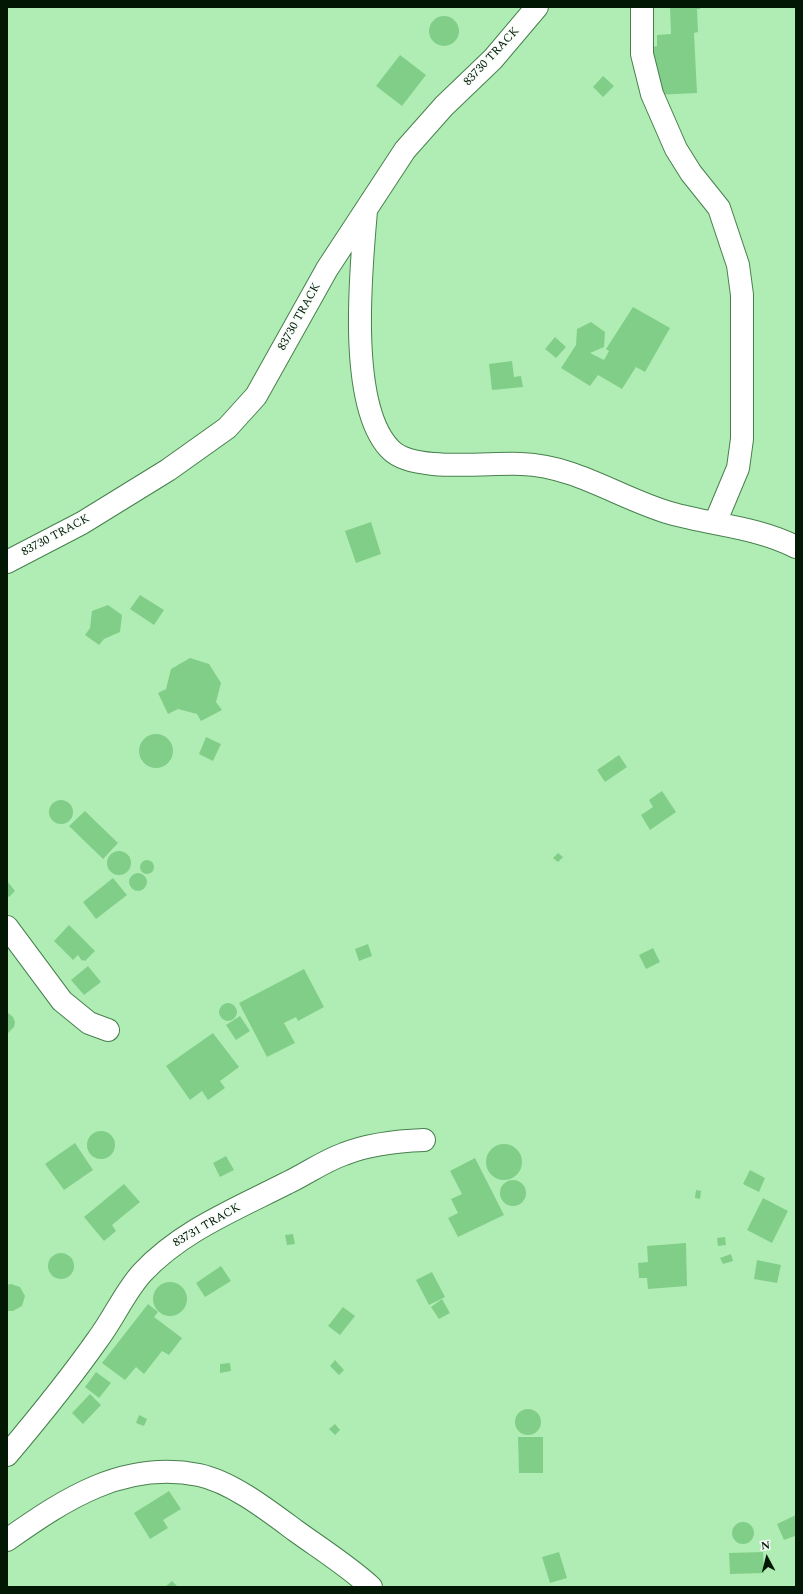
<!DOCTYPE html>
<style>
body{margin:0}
#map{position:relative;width:803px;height:1594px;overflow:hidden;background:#b0edb4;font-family:Spectral,serif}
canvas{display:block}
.frame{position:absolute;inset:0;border:8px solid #021805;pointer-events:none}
.north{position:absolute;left:747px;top:1538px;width:40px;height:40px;-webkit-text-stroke:3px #f7fdf8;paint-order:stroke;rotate:353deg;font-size:11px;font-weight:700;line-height:16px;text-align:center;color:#021805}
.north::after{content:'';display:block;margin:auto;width:14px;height:18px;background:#021805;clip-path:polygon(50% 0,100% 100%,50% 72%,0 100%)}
</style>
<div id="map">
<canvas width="803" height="1594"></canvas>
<div class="frame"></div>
<div class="north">N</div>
</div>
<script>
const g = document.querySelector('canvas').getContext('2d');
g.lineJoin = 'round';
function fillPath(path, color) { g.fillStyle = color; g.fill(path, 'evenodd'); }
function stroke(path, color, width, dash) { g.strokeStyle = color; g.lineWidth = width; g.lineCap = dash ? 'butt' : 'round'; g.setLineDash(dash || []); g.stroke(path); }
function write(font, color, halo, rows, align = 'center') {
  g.font = font + ' Spectral,serif'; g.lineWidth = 3; g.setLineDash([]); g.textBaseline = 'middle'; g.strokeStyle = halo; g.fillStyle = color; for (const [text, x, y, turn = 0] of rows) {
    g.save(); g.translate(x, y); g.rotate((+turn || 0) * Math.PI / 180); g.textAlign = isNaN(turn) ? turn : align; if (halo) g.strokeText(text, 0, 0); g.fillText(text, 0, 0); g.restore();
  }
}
fillPath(new Path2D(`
 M670,7H700V9H697L698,32L694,33L697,93L655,95L653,47L657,46V35L671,34Z
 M429 31a15 15 0 1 1 30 0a15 15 0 1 1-30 0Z
 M400,55L426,75L402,106L376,86Z
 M603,76L614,86L603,97L593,87Z
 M633,307L670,328L645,372L636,367L622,389L598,375L590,386L561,368L576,345L577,329L591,322L605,332L604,347L590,353L604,360L609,351L606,349Z
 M555,337L566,347L556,358L545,349Z
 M512,361L514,377L521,376L523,387L492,390L489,364Z
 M371,522L381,554L356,563L345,531Z
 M140,595L164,610L154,625L130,609Z
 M108,605L122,615L120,632L104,639L99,645L85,635L90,628L92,611Z
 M190,658L209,664L221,683L216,702L222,710L201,721L197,714L178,709L168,714L158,693L166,689L171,669Z
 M139 751a17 17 0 1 1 34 0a17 17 0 1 1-34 0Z
 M206,737L221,744L213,761L199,754Z
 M619,755L627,767L605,782L597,770Z
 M662,791L676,812L650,830L641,815L653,807L649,800Z
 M49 812a12 12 0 1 1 24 0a12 12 0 1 1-24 0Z
 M85,811L118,843L103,859L69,826Z
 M107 863a12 12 0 1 1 24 0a12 12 0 1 1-24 0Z
 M558,853L563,857L558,862L553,858Z
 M140 867a7 7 0 1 1 14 0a7 7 0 1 1-14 0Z
 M129 882a9 9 0 1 1 18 0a9 9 0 1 1-18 0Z
 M113,878L127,895L96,919L83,902Z
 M7,881L15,891L9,897L7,895Z
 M69,925L95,951L85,961L83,960L82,961L78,955L73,960L54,941Z
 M368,944L372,956L359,961L355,949Z
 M653,948L660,962L646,969L639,955Z
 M88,966L101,982L84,995L71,980Z
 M304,969L324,1007L298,1021L296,1017L284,1023L295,1043L267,1057L239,1003Z
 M219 1012a9 9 0 1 1 18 0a9 9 0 1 1-18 0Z
 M7,1012L13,1017L15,1022L14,1027L7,1034Z
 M240,1016L250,1031L236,1040L226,1025Z
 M213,1033L239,1067L220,1081L225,1088L208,1100L202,1091L190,1100L166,1066Z
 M87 1145a14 14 0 1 1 28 0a14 14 0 1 1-28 0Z
 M75,1143L93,1170L64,1190L45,1164Z
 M486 1162a18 18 0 1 1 36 0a18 18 0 1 1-36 0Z
 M226,1156L234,1170L220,1177L213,1163Z
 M475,1158L504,1215L458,1237L448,1218L458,1213L451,1199L462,1194L450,1171Z
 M750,1170L765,1178L759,1192L743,1184Z
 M500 1193a13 13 0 1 1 26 0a13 13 0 1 1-26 0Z
 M124,1184L140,1202L112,1225L116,1231L104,1241L84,1217Z
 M696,1190L701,1191L700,1199L695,1198Z
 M763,1198L788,1211L772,1243L747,1230Z
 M293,1234L295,1244L287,1245L285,1235Z
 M725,1237L726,1245L718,1246L717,1238Z
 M686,1243L687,1286L648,1289L647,1278H639L638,1263L648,1262L647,1246Z
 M48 1266a13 13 0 1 1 26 0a13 13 0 1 1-26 0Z
 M731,1254L733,1261L723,1264L720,1258Z
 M757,1260L781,1265L777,1283L754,1279Z
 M221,1266L231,1281L205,1297L196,1283Z
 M432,1272L445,1297L429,1305L416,1280Z
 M153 1299a17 17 0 1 1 34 0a17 17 0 1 1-34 0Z
 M11,1284L20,1287L25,1296L22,1306L13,1311H7V1285Z
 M442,1299L450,1313L439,1319L431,1307Z
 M148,1304L158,1312L154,1317L182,1338L169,1355L162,1351L144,1374L136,1367L125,1380L102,1363Z
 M343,1307L355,1316L340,1335L328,1326Z
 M335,1360L344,1370L339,1375L330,1366Z
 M230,1363L231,1371L220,1373V1364Z
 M96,1372L111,1383L99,1398L85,1387Z
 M90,1394L101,1405L83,1424L72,1413Z
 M515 1422a13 13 0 1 1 26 0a13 13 0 1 1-26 0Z
 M139,1415L147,1419L144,1426L136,1423Z
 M335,1424L340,1430L335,1435L329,1429Z
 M518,1437H543V1473H519Z
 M169,1491L181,1509L163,1520L168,1528L150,1539L134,1513Z
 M796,1515V1539L795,1536L784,1540L777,1524Z
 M732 1533a11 11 0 1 1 22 0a11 11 0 1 1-22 0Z
 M559,1552L567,1578L550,1583L542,1557Z
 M763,1552L764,1573L730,1574L729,1553Z
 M172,1581L178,1587H165Z`), '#81ce89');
const street = new Path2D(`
 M642,7V54L652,94L676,149L691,173L719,208L738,265L742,295V439L738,468L715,523
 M366,211C361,269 347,407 391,450C414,473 490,462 522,464C576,466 619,498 670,513C712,525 757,527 796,547
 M7,562L82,523L168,470L227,428L256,396L327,269L405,150L444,106L493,59L537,7
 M7,927L62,1001L89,1023L108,1030
 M7,1455C39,1417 70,1379 98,1339C114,1318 124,1293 142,1273C181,1231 236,1209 287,1183C306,1174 324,1161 344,1154C369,1144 396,1141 424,1140`);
const secondary = new Path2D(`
 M7,1540C65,1499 124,1460 199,1475C232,1482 269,1511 296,1531C321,1549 348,1566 371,1587`);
stroke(street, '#47804e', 24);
stroke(secondary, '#47804e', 24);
stroke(street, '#fff', 22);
stroke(secondary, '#fff', 22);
write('12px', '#021805', '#f7fdf8', [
 ["83730 TRACK",492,57,-47],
 ["83730 TRACK",300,317,-61],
 ["83730 TRACK",56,536,-28],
 ["83731 TRACK",207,1226,-30]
]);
</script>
